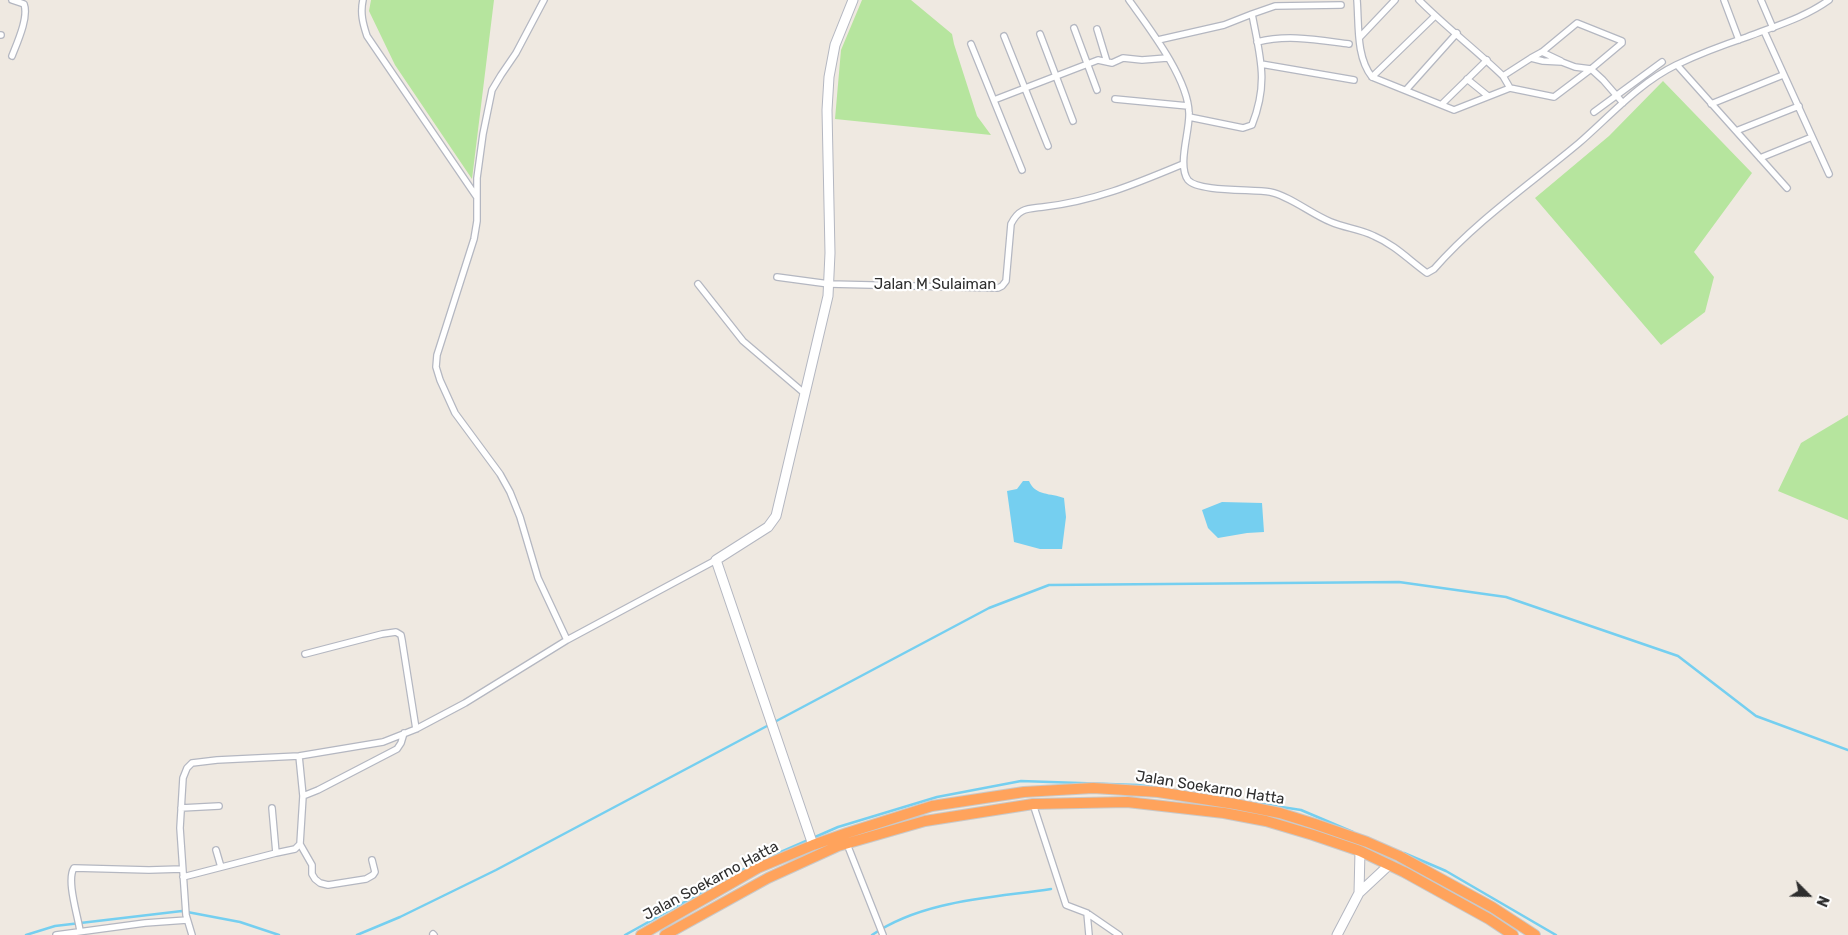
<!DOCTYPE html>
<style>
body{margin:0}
#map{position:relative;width:1848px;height:935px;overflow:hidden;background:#efe9e1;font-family:Rubik,sans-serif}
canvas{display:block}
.north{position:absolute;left:1783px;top:870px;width:50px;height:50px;-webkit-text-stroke:4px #fff;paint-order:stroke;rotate:113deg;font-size:14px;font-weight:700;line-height:20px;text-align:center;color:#2e2e2e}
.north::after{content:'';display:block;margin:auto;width:18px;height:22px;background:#2e2e2e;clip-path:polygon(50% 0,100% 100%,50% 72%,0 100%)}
</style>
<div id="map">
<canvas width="1848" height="935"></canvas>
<div class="north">N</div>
</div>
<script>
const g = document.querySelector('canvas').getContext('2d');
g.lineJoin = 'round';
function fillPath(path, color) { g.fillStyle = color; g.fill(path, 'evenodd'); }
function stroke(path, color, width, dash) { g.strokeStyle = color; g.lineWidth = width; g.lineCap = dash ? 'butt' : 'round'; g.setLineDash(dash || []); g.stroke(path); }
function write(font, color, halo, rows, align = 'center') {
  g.font = font + ' Rubik,sans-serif'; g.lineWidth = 4.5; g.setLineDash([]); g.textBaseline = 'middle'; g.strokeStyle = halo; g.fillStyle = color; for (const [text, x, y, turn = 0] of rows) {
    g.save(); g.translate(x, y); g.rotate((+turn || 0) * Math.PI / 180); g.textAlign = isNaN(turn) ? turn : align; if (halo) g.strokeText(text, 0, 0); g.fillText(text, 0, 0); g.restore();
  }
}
fillPath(new Path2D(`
 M371,0H494L472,179L395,65L369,11Z
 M862,0H911L952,34L954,44L977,116L991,135L835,119L841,50Z
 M1663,81L1752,173L1694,252L1714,277L1705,312L1661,345L1535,198L1609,136Z
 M1848,415V520L1778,491L1801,443Z`), '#b6e59e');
fillPath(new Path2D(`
 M1023,481H1029C1035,496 1051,493 1064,498L1066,517L1062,549H1040L1014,542L1007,491L1017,489Z
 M1222,502L1262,503L1264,532L1247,533L1218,538L1208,528L1202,510Z`), '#75cff0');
stroke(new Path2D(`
 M1256,803L1301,810L1353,832
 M1404,853L1446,871L1556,935
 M26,935L55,926L182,911L240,922L279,935
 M357,935L400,917L496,870L989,608L1049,585L1399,582L1506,597L1678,656L1756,716L1848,750
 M625,935L751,865L838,827L937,797L1021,781L1138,785L1154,787
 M872,935C923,900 991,898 1051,889`), '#75cff0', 2.5);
const street = new Path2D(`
 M12,0L24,4C29,17 17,43 12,56
 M363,0C360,13 363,24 367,36L476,196
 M544,0L516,53L501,75L492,90L483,134L477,178V221L474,239L437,355L436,367L440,380L455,413L500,474L510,492L520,517L538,578L567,640
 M1129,0C1149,28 1188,78 1189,113C1190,131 1177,165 1188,180C1198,192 1253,189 1270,192C1290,196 1311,214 1331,222C1345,228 1360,229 1374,236C1395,245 1409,260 1427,273L1434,269C1476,221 1530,184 1579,143C1610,116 1639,83 1676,65C1699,54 1723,45 1747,37C1775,26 1804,18 1829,0
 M1357,0C1359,25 1356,57 1372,77L1435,16
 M1419,0C1446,27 1476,50 1503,76L1531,58L1543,61L1562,62L1575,67L1591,69L1603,80L1623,103
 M1724,0L1739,40
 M1761,0L1773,28
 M1252,14L1275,6L1341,5
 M1074,28L1097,90
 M1097,29L1107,62
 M1764,31L1829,174
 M1040,34L1073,121
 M0,35H1
 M1004,36L1048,146
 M1360,37L1395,0
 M1158,40L1224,25L1252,14C1260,57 1269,82 1252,125L1243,128L1189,117
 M1257,42C1288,34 1318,40 1349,44
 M971,44L1022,170
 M1542,52L1561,61
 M1261,64L1354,80
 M1677,65L1787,188
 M1503,76L1510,88
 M1372,77L1454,110L1510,88L1554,97L1591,69L1622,43V41L1577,23L1542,52L1531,58
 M1467,79L1488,96
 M1406,90L1457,33
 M1115,99L1188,106
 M994,100L1098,60L1112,63L1123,58L1142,60L1167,58
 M1442,104L1487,60
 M1711,104L1783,75
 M1594,112L1662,62
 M1736,131L1799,106
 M1760,158L1812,137
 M777,277L829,284L998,288L1002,286L1006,281L1011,224C1019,208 1027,209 1043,207C1095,201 1135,184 1183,164
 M698,284L743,341L804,393
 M305,654L382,634L396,632L401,635L402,640L416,729
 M299,756L303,796
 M1033,804L1066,905L1087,913L1119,935
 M181,808L219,806
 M272,808L276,853
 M847,844L883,935
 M216,850L221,867
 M372,860L375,872L373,875L366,879L328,885L320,883L315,879L312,874V865L300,844L303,796L318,790L397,749L401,743L404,733
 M183,877L276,853L295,849L300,844
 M1087,913L1089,935
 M80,931C78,916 66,880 74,868L149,870L182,869
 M433,934L434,935
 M56,935L145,923L187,920
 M192,935L186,915L180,828L183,778L187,768L192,763L217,760L299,756L383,742L416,729L465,703L567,640L716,560`);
const secondary = new Path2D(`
 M813,845L716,560L768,527L776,516L828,296L830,253L827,110L829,77L835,45L853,0
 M1359,893L1389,865
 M1337,935L1359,893L1360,851`);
const highway = new Path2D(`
 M641,935L758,868L813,845L847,833L932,806L1024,792L1093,788L1158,792L1235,804L1280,813L1315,824L1367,842L1399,856L1492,907L1535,935
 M665,935L768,878L838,846L925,821L1033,804L1127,802L1224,813L1266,821L1313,835L1360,851L1404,872L1489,919L1513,935`);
stroke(street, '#b4b7c1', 8);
stroke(secondary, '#b4b7c1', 11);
stroke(highway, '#c9c9c9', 12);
stroke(street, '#fff', 5.5);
stroke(secondary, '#fff', 9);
stroke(highway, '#ffa35c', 10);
write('15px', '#2e2e2e', '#fff', [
 ["Jalan M Sulaiman",935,285],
 ["Jalan Soekarno Hatta",1210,788,9],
 ["Jalan Soekarno Hatta",711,881,-28]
]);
</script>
